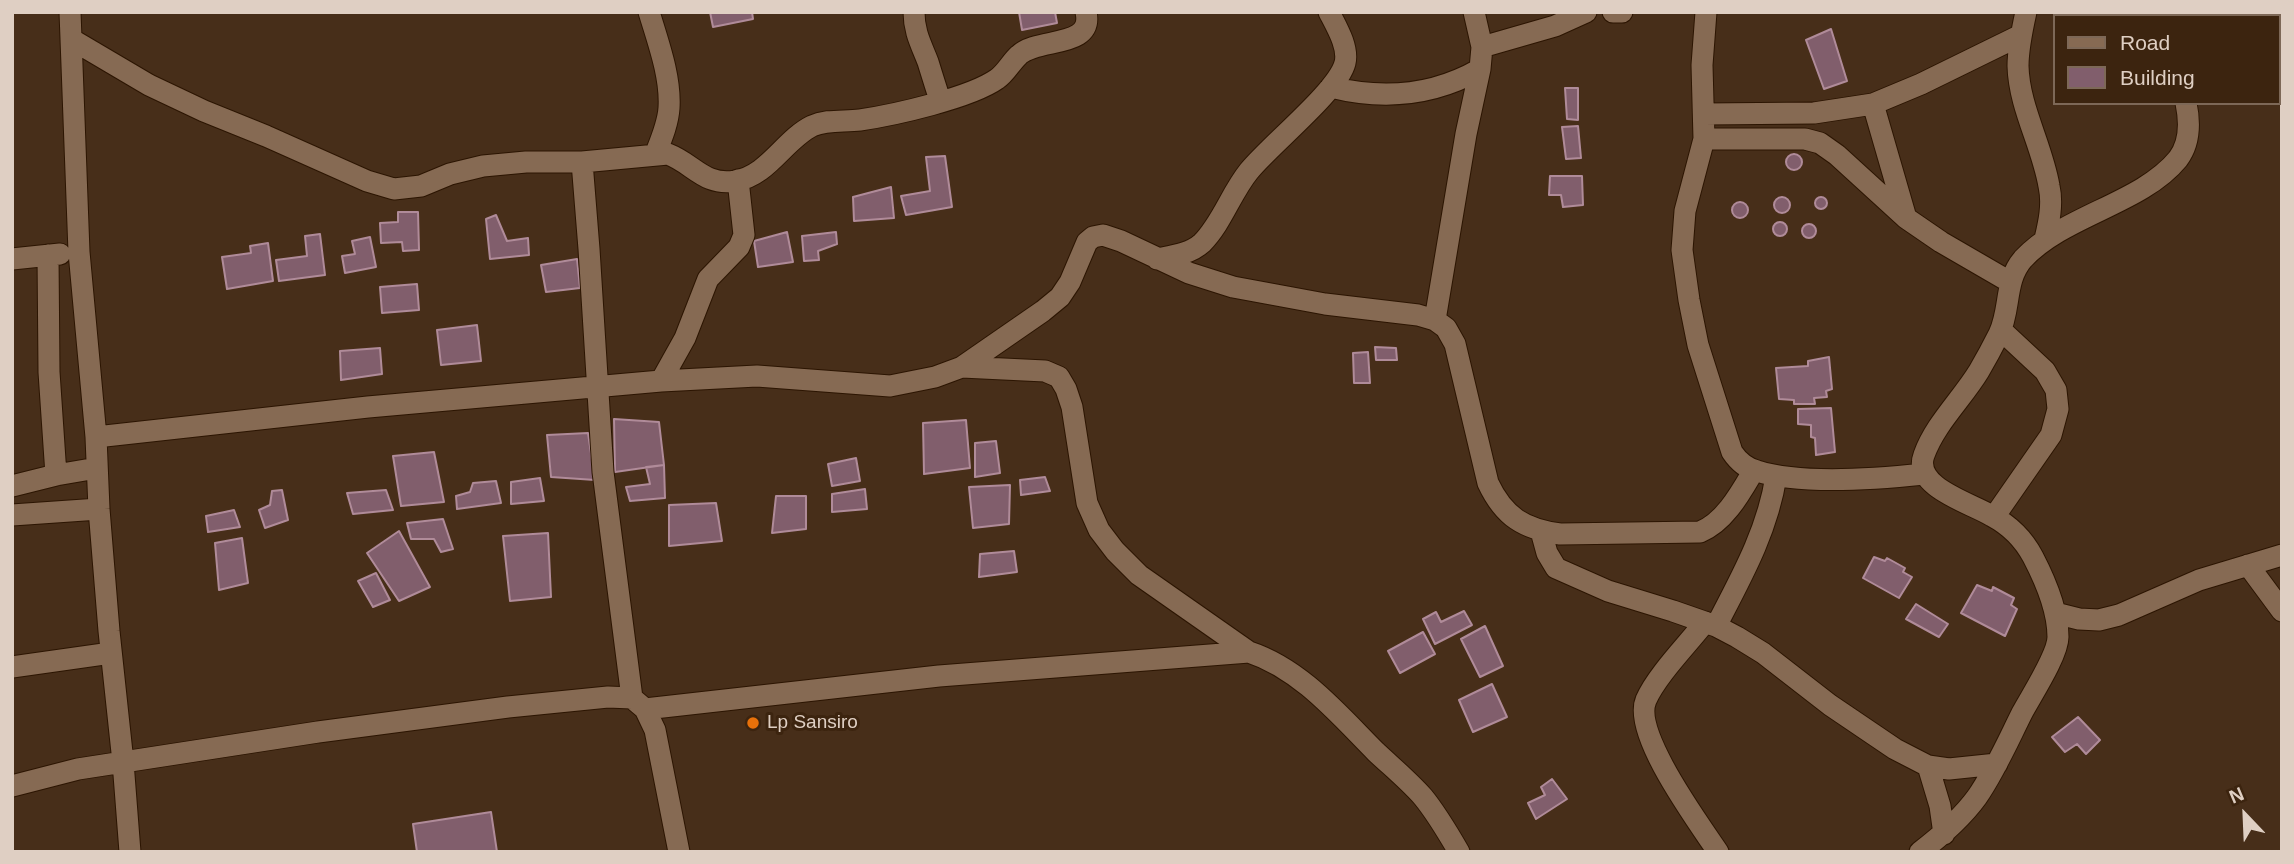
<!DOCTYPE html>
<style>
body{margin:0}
#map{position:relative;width:2294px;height:864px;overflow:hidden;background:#472e19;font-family:Helvetica,sans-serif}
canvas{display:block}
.frame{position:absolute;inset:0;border:14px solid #dfcfc3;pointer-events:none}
.legend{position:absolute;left:2053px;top:14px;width:228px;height:91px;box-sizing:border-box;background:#3c240f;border:2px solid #7d6857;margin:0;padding:9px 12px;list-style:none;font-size:21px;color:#dfcfc3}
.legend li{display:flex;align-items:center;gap:14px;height:35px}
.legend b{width:35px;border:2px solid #7d6857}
.north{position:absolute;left:2210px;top:780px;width:70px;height:70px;-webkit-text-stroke:5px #3c240f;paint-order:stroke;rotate:337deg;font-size:19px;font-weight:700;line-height:28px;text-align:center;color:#dfcfc3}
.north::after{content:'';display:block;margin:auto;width:24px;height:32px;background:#dfcfc3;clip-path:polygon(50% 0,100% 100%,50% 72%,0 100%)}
</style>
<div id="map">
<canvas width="2294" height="864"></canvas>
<div class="frame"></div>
<ul class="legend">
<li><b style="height:9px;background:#866a53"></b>Road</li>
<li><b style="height:19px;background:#815e6c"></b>Building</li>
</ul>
<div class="north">N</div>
</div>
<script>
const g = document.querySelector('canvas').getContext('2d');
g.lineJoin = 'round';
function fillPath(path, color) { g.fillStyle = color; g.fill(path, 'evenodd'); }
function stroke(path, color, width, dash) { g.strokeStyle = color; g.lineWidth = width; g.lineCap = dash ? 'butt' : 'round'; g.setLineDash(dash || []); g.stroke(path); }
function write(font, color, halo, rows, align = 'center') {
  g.font = font + ' Helvetica,sans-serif'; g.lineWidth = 6; g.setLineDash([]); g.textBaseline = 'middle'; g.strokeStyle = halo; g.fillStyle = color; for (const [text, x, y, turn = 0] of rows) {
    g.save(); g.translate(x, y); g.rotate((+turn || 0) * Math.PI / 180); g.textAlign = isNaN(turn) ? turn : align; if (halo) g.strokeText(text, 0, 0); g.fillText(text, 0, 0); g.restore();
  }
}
const building = new Path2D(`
 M710,12H752L753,19L713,27Z
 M1019,12H1055L1057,23L1022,30Z
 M1831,29L1847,81L1824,89L1806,40Z
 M1565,88H1578V120L1567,119Z
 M1578,126L1581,158L1566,159L1562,127Z
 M1786 162a8 8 0 1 1 16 0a8 8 0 1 1-16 0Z
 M945,156L952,207L906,215L901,196L930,191L926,157Z
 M1550,176H1582L1583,205L1563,207L1561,195H1549Z
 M891,187L894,218L854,221L853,197Z
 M1815 203a6 6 0 1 1 12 0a6 6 0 1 1-12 0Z
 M1774 205a8 8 0 1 1 16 0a8 8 0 1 1-16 0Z
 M1732 210a8 8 0 1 1 16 0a8 8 0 1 1-16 0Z
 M398,212H418L419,250L403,251L402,242L381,243L380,223L398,222Z
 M496,215L507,241L528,238L529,255L490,259L486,219Z
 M1773 229a7 7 0 1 1 14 0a7 7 0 1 1-14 0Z
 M1802 231a7 7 0 1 1 14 0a7 7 0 1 1-14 0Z
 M787,232L793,262L758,267L754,241Z
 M836,232L837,244L818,251L819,260L804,261L802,236Z
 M320,234L325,275L279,281L276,260L307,256L305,236Z
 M370,237L376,267L345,273L342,256L355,254L352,241Z
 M268,243L273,281L227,289L222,257L251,253L250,246Z
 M577,259L580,288L546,292L541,265Z
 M417,284L419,310L382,313L380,287Z
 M477,325L481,361L441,365L437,330Z
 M1375,347L1396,348L1397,360H1376Z
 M380,348L382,374L341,380L340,351Z
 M1368,352L1370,383H1354L1353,353Z
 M1829,357L1832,389L1826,391L1827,397L1814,398L1815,404H1794V400L1779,399L1776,368L1808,366V361Z
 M1831,408L1835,452L1816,455L1815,438L1811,437V425L1798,424V409Z
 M614,419L659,422L664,465L615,472Z
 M966,420L970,468L924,474L923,423Z
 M588,433L595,480L551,477L547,435Z
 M996,441L1000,473L975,477V443Z
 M434,452L444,502L401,506L393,456Z
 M856,458L860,481L832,486L828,464Z
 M664,465L665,498L630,501L626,487L650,484L646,467Z
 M1045,477L1050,491L1021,495L1020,480Z
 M540,478L544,501L511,504V482Z
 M496,481L501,503L457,509L456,496L470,492L473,483Z
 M1010,485L1009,524L973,528L969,487Z
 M865,489L867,509L832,512V494Z
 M282,490L288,520L265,528L259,510L270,505L272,491Z
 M386,490L393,510L353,514L347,493Z
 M776,496H806V529L772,533Z
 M716,503L722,541L669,546V505Z
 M234,510L240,527L208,532L206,516Z
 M443,519L453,549L441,552L434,539H411L407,523Z
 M399,531L430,587L399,601L367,553Z
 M548,533L551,597L510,601L503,536Z
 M242,538L248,583L219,590L215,543Z
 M1014,551L1017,572L979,577L980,554Z
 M1874,557L1885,561L1887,558L1905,568L1903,572L1912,577L1899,598L1863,578Z
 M376,573L390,600L373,607L358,581Z
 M1977,585L1992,591L1993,587L2014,598L2011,605L2017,609L2005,636L1961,613Z
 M1916,604L1948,624L1939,637L1906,619Z
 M1464,611L1472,625L1435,644L1423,619L1436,612L1441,622Z
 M1485,626L1503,666L1480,677L1461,639Z
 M1423,632L1435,654L1400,673L1388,651Z
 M1492,684L1507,717L1473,732L1459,700Z
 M2078,717L2100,740L2086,754L2077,744L2065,752L2052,737Z
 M1552,779L1567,799L1536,819L1528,803L1545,795L1541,787Z
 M491,812L497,852H417L413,824Z`);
fillPath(building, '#815e6c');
stroke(building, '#b08b99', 2);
const minor = new Path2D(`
 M70,12L79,252L96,437L99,509L109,631L123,762L130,852
 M649,12C658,42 671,77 669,108C668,124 661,140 655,155
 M914,12C914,32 921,44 928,62C932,75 936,88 940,100
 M1613,12H1622
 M1706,12L1702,65L1704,139L1685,211L1682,250L1689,300L1698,345L1732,452C1738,461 1746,468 1757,471C1801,485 1877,479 1924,474
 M2026,12C2022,30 2018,48 2018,66C2019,107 2042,145 2049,186C2053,204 2049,222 2045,239
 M2166,12L2167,16
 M71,39L149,85L204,111L266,136L367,181L394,189L421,186L450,174L483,166L526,162H582L668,154C694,164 704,186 735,181C768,176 784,140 812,126C827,119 844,122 860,120C894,115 970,98 997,79C1006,73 1011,62 1019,55C1038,37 1094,49 1086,12
 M1482,47L1555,26L1586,12
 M1331,87C1383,100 1433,96 1480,69
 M1873,104L1906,218
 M1704,114L1814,113L1873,104L1921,84L2021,35
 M1704,139H1805L1820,143L1837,155L1906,218L1941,242L2010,282
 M582,162L589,249L603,472L632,698
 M48,255L49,372L56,475
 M12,259L60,254
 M1157,259C1172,256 1190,254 1202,243C1222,223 1231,193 1249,171C1271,144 1338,91 1345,63C1349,47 1336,26 1329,12
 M1435,320L1466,134L1480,69L1482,47L1474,12
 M962,367L1045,371L1059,377L1066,389L1072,407L1087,503L1099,530L1115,551L1139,575L1249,652
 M661,381L685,338L708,279L739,247L744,235L738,180
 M96,437L368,407L661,381L757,376L890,386L935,377L962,367L1043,311L1060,297L1070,282L1087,242L1093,237L1103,235L1121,241L1189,273L1233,287L1325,304L1418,315L1435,320L1446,328L1455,344L1488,483C1504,517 1524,529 1560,534L1700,532C1725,522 1741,492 1754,470
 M12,486L56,475L97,468
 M12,515L99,509
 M1994,517L2051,435L2058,409L2056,390L2045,371L2001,330
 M1541,531L1547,553L1556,568L1608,591L1673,611L1716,626L1737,637L1763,653L1830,705L1895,749L1928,766L1949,769L1997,764
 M2248,565L2282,611
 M2055,613L2079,619L2099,620L2119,615L2199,580L2282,555
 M1705,622C1688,644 1657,675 1646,700C1632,733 1698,822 1718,852
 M1716,626C1741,578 1768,530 1776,476
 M12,667L111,653
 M645,709L939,676L1249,652C1301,669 1339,715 1376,752C1392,767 1409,781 1423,797C1437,814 1448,833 1459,852
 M1928,766L1940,806L1944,834
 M12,786L78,769L318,732L508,707L608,697L632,698L645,709L655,730L679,852
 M1920,852C1941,836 1961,819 1977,797C1995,771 2008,741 2022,713C2031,696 2058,655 2058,637C2058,611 2045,580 2033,557C2024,540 2009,525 1992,516C1971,503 1912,487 1924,455C1935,424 1962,399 1979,371C1986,359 1993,346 1999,334C2011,309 2004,281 2023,259C2064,215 2141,204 2178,159C2190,143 2190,122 2186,103`);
stroke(minor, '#2c1502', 23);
stroke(minor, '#866a53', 21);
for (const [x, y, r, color] of [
 [753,723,7,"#e8710a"]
]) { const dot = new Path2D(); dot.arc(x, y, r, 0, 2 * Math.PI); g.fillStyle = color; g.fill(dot); stroke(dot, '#3c240f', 2.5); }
write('19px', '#dfcfc3', '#3c240f', [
 ["Lp Sansiro",767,723]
], 'left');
</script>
